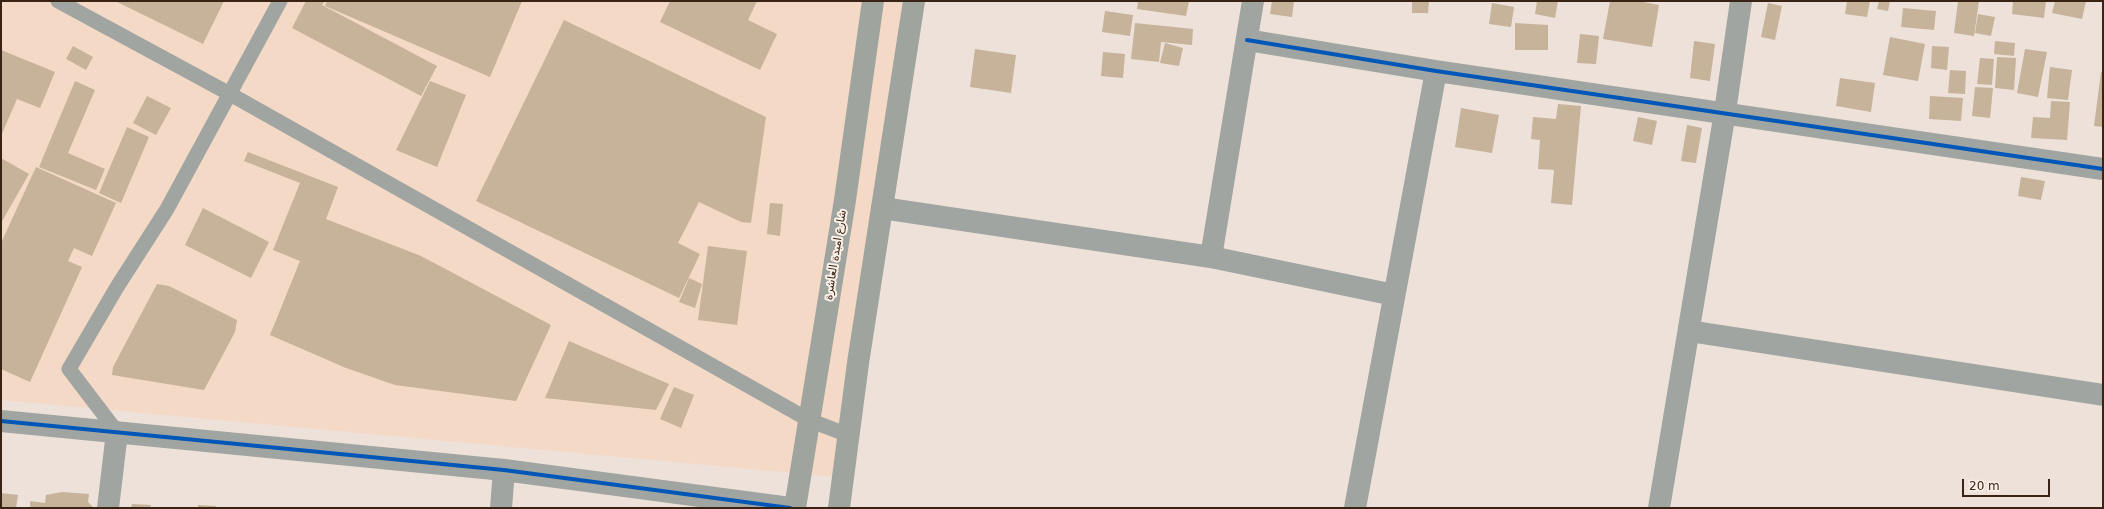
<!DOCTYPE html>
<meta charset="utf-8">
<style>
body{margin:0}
#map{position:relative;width:2104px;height:509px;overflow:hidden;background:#eee1d9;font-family:"DejaVu Sans",sans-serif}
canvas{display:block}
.frame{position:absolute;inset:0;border:2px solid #382314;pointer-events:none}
.scale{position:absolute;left:1962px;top:479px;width:88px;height:18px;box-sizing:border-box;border:2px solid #382314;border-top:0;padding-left:5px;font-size:12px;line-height:14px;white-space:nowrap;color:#382314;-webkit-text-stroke:3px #fbf0e8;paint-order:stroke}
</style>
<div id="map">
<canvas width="2104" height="509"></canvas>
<div class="frame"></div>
<div class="scale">20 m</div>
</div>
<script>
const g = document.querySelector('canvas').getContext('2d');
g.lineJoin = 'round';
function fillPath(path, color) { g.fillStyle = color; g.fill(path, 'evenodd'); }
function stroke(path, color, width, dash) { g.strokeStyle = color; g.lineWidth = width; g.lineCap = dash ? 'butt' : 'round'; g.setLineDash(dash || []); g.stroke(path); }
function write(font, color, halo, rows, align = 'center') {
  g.font = font + ' "DejaVu Sans",Cairo,sans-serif'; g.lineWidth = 4; g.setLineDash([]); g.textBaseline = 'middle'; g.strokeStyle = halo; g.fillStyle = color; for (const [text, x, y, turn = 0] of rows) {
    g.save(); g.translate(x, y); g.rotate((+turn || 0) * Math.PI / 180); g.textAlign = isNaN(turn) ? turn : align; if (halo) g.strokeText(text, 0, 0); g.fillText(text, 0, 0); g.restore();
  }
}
fillPath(new Path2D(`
 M1,1H921L848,478L1,400Z`), '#f4d9c7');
fillPath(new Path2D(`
 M115,1H224L203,44Z
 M306,1H325L322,5L437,66L421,96L292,28Z
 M327,1H522L490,77L325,6Z
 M670,1H757L748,20L777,34L760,70L660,22Z
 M1138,1H1189L1186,16L1137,9Z
 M1272,1H1294L1292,17L1270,14Z
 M1412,1H1429L1428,13H1412Z
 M1537,1H1558L1555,18L1535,14Z
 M1610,1H1638L1659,5L1652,47L1603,39Z
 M1847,1H1870L1867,17L1845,14Z
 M1879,1H1890L1888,11L1877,9Z
 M1958,1H1979L1974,36L1954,33Z
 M2013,1H2046L2044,18L2012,14Z
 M2055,1H2086L2082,19L2052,13Z
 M1492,3L1514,7L1511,27L1489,24Z
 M1768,3L1782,6L1775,40L1761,37Z
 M1903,8L1936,11L1934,30L1901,27Z
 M1105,11L1133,15L1130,36L1102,32Z
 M1978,14L1995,17L1991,36L1975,33Z
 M564,20L766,117L751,223L741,222L699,202L678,243L700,254L679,298L476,201Z
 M1135,23L1193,29L1192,45L1161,42L1159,62L1131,59Z
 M1515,23L1548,25V50H1515Z
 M1580,34L1599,36L1596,64L1577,63Z
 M1890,37L1925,44L1918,81L1883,75Z
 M1694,41L1715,44L1710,81L1690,78Z
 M1995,41L2015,43L2014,56L1994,54Z
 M1165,43L1183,48L1179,66L1160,63Z
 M73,46L93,57L86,70L66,59Z
 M1932,46L1949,47L1947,70L1931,68Z
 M975,49L1016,55L1011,93L970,87Z
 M2025,49L2047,52L2038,97L2017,93Z
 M1,50L55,72L40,108L17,99L1,136Z
 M1103,52L1125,54L1123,78L1101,76Z
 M1997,57L2016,58L2014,90L1995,88Z
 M1980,58L1994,59L1992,85L1977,84Z
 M2050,67L2072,70L2068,100L2047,98Z
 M1950,70L1966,71L1965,94L1948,93Z
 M2101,72H2103V127L2094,126Z
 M1840,78L1875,83L1871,112L1836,106Z
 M75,81L95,90L68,153L105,169L96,190L39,167Z
 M430,81L466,95L437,167L396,150Z
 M1975,87L1993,88L1990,118L1972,116Z
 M147,96L171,108L156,135L133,123Z
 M1930,96L1963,98L1961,121L1929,119Z
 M2051,101L2070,102L2067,140L2031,138L2033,117L2050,118Z
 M1558,104L1581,106L1572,205L1551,203L1554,170L1538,169L1540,140L1531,139L1533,117L1556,119Z
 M1461,108L1499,115L1492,153L1455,147Z
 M1638,117L1657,121L1652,145L1633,141Z
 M1687,125L1702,128L1696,163L1681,161Z
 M127,127L149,137L121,203L99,193Z
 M248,152L338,187L326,219L421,256L551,325L516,401L395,385L346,368L270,335L300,261L273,250L300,183L244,161Z
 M1,158L29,174L1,223Z
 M36,167L116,203L92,256L74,248L68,261L82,267L30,382L1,369V243Z
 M2021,177L2045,181L2041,200L2018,196Z
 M770,203L783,204L780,236L767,234Z
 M203,208L269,242L251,278L185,245Z
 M708,246L747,251L737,325L698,320Z
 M689,278L702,284L695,308L679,302Z
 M157,284L169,286L237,320L235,332L204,390L112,375L113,367Z
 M569,341L669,384L656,410L545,398Z
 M674,387L694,395L681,428L660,419Z
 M62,492L89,494L88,502L94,508H30V501L45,503L46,495Z
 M1,493L18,495L16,508H1Z
 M132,504L151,505L150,508H131Z
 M198,505L216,506V508H198Z`), '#c6b39a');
stroke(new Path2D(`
 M58,1L230,94L809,420L848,435
 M117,432L69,369L117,287L167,209L280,1`), '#a1a5a1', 15);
stroke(new Path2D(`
 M1247,40L1436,71L2103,169
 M882,208L1211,257L1394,295
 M1211,257L1253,1
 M1689,331L2103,395
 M1,421L504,470L790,508
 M108,508L117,432
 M501,508L504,470
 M1355,508L1436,71
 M1659,508L1725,112L1741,1`), '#a1a5a1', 22);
stroke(new Path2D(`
 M795,508L845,200L873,1
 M839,508L858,363L914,1`), '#a0a49e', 22);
stroke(new Path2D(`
 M1247,40L1436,71L2103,169
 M1,421L504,470L790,508`), '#0057b8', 4);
write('11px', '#382314', '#fbf0e8', [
 ["شارع امبدة العاشرة",836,255,-81]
]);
</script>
